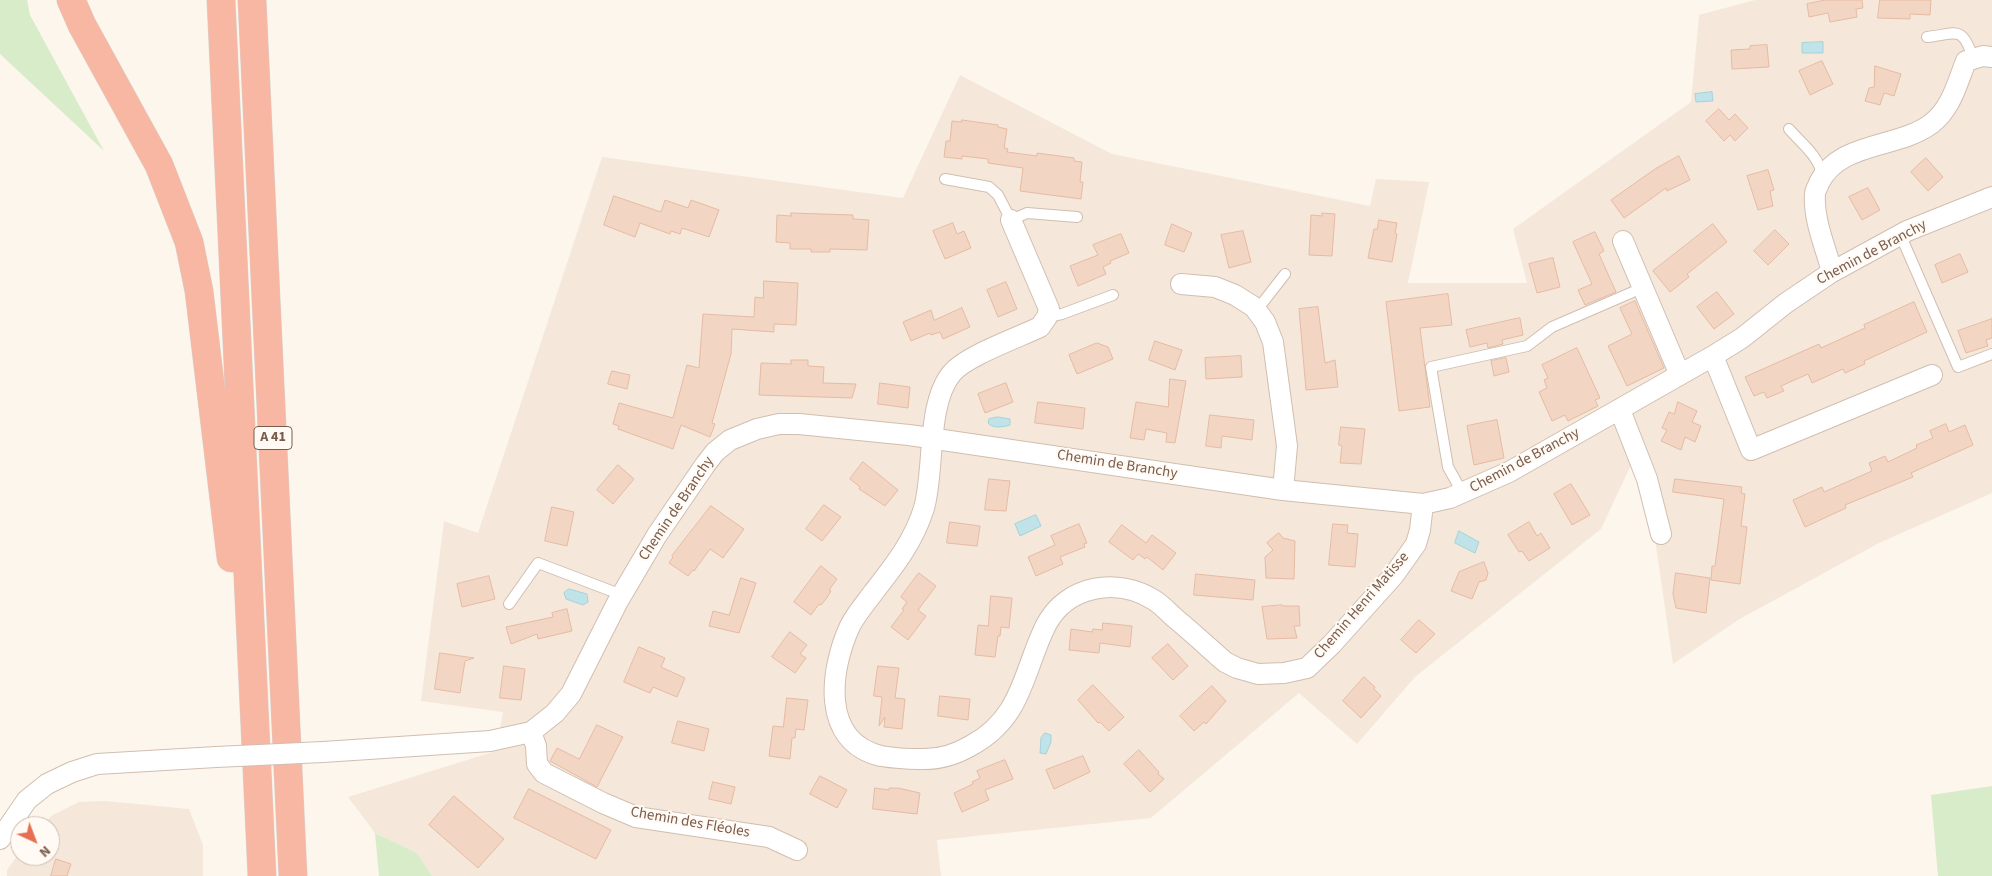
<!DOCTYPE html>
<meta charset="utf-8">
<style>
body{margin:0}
#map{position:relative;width:1992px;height:876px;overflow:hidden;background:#fdf6ec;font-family:"Source Sans 3",sans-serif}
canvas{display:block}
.north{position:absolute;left:10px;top:816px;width:50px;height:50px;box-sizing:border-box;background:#fffaf3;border:1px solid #cabbb1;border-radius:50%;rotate:137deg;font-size:14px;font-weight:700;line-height:20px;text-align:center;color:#7a5c4d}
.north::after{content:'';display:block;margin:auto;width:18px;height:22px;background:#e76f51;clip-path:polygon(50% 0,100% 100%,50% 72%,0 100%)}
</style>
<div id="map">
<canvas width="1992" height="876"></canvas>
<div class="north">N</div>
</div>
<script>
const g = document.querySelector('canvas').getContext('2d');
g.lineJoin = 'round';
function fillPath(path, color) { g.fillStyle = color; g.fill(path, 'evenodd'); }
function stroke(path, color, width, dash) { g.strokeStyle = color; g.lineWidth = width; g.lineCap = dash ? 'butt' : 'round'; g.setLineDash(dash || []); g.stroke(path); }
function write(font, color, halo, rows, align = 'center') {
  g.font = font + ' "Source Sans 3",sans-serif'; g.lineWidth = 4; g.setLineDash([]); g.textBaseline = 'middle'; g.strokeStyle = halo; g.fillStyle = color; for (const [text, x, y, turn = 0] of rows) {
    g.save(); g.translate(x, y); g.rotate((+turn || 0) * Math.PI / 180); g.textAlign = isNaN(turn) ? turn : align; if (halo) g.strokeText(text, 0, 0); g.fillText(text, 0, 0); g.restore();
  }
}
fillPath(new Path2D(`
 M1755,0H1992V493L1879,543L1738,620L1673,664L1653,525L1631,465L1601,529L1415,677L1357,744L1299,693L1151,818L937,840L941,876H432L417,853L375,833L348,797L496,751L503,712L421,701L444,521L478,533L602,157L903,198L960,75L1112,154L1370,206L1376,179L1429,182L1408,283H1527L1513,229L1691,102L1699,15Z
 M105,801L189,809L203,845V876H7V870L20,852V856H50V826H42L51,816L79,802Z`), '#f5e8da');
fillPath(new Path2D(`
 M0,0H27L30,15L104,151L0,54Z
 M1992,786V876H1938L1931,795Z
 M375,833L417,853L432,876H379Z`), '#d8ecc9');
const water = new Path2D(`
 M1823,42V53H1802V43Z
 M1712,92L1713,101L1696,102L1695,94Z
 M998,417L1010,419V425C1003,427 993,429 988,423L989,419Z
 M1036,515L1041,526L1020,536L1015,524Z
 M1459,531L1479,542L1475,553L1455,543Z
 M569,589L587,594L588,602L583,605L566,599L564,593Z
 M1045,733L1051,735V742L1046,754L1040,753L1041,738Z`);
fillPath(water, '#bfe3e8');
stroke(water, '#a5d3da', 1);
const building = new Path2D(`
 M1826,0H1862L1863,8L1856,9L1857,17L1830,22L1828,13L1809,17L1807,4Z
 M1880,0H1931L1930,15L1910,14V19L1878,18Z
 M1767,45L1769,67L1732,69L1731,50L1750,49V46Z
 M1822,61L1833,84L1810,95L1799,71Z
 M1875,66L1901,74L1894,96L1884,93L1880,105L1865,101L1869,88L1874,87Z
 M1719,109L1729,120L1735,114L1748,128L1735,141L1730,135L1724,141L1706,121Z
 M962,120L998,125V127L1007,129L1004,148L1008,149L1007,152L1037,156V153L1074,158V161L1082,162L1080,182H1083L1081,199L1020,191L1023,168L988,163V159L962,156V159L944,157L946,141H950L952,121L961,122Z
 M1679,156L1690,180L1667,191L1666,188L1624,218L1611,200L1655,169Z
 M1926,158L1943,177L1928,191L1911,172Z
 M1768,170L1774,190L1770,191L1773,206L1758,210L1747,176Z
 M1868,188L1880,210L1862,220L1849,197Z
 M614,196L661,212L665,200L688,208L691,200L719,210L709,237L682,228L680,234L671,231L670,234L640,223L635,237L604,225Z
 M791,213L853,215V219L869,220L867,250L830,249V252H811V249H790V243L776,242L777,215L791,216Z
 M1322,213L1335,214L1332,256L1309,255L1311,215L1322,216Z
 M1379,220L1397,223L1395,233L1397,234L1392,262L1368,258L1374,229H1377Z
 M953,223L957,234L964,231L971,248L945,259L933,231Z
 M1172,224L1192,233L1184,252L1165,245Z
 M1713,224L1727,242L1687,274L1689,277L1670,292L1653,271Z
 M1775,230L1789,244L1768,265L1754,251Z
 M1243,231L1251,262L1229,268L1221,235Z
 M1595,232L1604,251L1599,254L1616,292L1585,305L1578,290L1592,284L1573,242Z
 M1121,234L1129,253L1110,261L1111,263L1103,267L1106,274L1078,286L1070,266L1098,255L1093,245Z
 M1960,254L1968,272L1942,283L1935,265Z
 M1553,258L1560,287L1537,293L1529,264Z
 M764,281L798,283L796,325L774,324V332L732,329L731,354L712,423L715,424L710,437L681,425L673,449L618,429L619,426L613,424L619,403L673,418L687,365L699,368L703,314L754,317L755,297L763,298Z
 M1006,282L1017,309L998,317L987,290Z
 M1717,292L1734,314L1714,329L1697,307Z
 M1448,294L1452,325L1420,328L1430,407L1399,411L1386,302Z
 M1635,301L1664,368L1627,386L1608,346L1632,334L1620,308Z
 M1914,302L1927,332L1864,361L1865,364L1845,373L1843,369L1812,383L1808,374L1781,386L1784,391L1767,398L1764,392L1754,396L1745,377L1819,344L1821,348L1865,328L1864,325Z
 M1318,307L1325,363L1335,360L1338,387L1306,390L1299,309Z
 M962,308L970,327L943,339L940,332L931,335L930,333L911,341L903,322L931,310L934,320Z
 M1520,318L1523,335L1502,340L1503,344L1488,348L1487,343L1470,347L1466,330Z
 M1992,319V338L1986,340L1988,346L1966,353L1958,331Z
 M1155,341L1182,350L1175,370L1149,360Z
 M1097,343L1108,347L1113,359L1077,374L1069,355Z
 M1577,348L1600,398L1595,400L1598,406L1568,421L1565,415L1552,421L1539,392L1547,388L1544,380L1548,378L1542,365Z
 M1241,356L1242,377L1206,379L1205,358Z
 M1506,358L1509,372L1494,376L1491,361Z
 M791,360H808V366L824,367L823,383L856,384L852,398L759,395L761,363L791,364Z
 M612,371L630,375L627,389L608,384Z
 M1170,379L1186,381L1175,443L1166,442L1167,433L1146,429L1144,440L1130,438L1136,402L1168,407Z
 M880,383L910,387L908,408L878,404Z
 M1006,383L1013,402L985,413L978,394Z
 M1038,402L1085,408L1083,429L1035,423Z
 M1678,402L1697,411L1692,422L1701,426L1695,442L1685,437L1681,450L1661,441L1667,430L1662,428L1669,412L1674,414Z
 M1210,415L1254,420L1252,440L1222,436L1221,448L1206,446Z
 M1497,420L1504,458L1474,465L1467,426Z
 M1946,424L1949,432L1965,425L1973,445L1911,473L1913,477L1845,505L1846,508L1805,527L1793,500L1822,487L1824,492L1872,471L1869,463L1885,456L1888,462L1917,448L1916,445L1933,438L1930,431Z
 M1341,427L1365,429L1361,464L1340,463L1342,446L1339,445Z
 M863,462L898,490L885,506L859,489L860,487L850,479Z
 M618,465L634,479L613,504L597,490Z
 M989,479L1010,481L1006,511L985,510Z
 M1675,479L1742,487L1741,493L1745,494L1741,526L1747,527L1740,584L1711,580L1712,566H1715L1724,499L1673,492Z
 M1571,484L1590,515L1572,525L1554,494Z
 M824,505L841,517L822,541L806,529Z
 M711,506L744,529L723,558L710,549L694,571L693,570L688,576L669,563L673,557L672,556Z
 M552,507L574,512L567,546L545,541Z
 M950,522L980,526L977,546L947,543Z
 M1529,522L1537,536L1541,533L1550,548L1529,561L1522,551L1519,552L1508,535Z
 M1079,524L1087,543L1084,544L1085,547L1060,557L1063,564L1036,576L1028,557L1055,545L1051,536Z
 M1333,524L1348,525L1347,533L1358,534L1355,567L1329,565Z
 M1122,525L1146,543L1152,535L1176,553L1163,570L1147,557L1145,559L1138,554L1133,560L1109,542Z
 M1279,533L1283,538L1295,541L1294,579L1266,578L1265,557L1273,550L1267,543Z
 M1484,562L1488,573L1486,580L1479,582L1472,599L1451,591L1459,572Z
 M821,566L837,579L829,590L831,591L826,599L821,605L819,604L811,615L794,602Z
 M919,573L936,586L918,610L926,616L908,640L891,627L904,610L902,609L907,602L901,597Z
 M1676,573L1710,578L1706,613L1676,608L1673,594Z
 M1196,574L1255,580L1253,600L1194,595Z
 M489,576L495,599L462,607L457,584Z
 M741,578L756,583L739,633L709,626L713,611L729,615Z
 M991,596L1012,598L1009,628L1001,627L1000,636H998L995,657L975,655L978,625L988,626Z
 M1282,605L1283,606H1299L1300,626H1294L1297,638L1267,639L1262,607Z
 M567,609L572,631L538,639L537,634L511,644L506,627L553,617L552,613Z
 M1419,620L1435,634L1416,653L1401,640Z
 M1103,623L1132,626L1130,647L1100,643L1099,653L1069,650L1071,629L1092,632L1093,629L1102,630Z
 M790,632L807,645L800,654L806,658L795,673L772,657Z
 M1168,644L1188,666L1173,680L1152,658Z
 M639,647L665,658L661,667L685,678L677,697L653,687L650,693L624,682Z
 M440,653L474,658L465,661L460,693L435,689Z
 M504,666L525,669L521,700L500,698Z
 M878,666L899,668L895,698L905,699L902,729L884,727L885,717L879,726L882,697L874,696Z
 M1364,677L1375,687L1374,689L1381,696L1361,718L1343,701Z
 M1093,685L1124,717L1109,731L1100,722L1098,723L1078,700Z
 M1212,686L1226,701L1206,724L1204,722L1194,731L1180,716Z
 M940,696L970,699L968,720L938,716Z
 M787,698L808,700L804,730L796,729L795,738H792L790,759L769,756L773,726L783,727Z
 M678,721L709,729L704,751L672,743Z
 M597,725L623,737L597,787L550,761L557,748L579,759Z
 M1139,750L1159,772L1158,774L1164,779L1150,792L1124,764Z
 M1083,756L1090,772L1054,789L1046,770Z
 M1005,760L1013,779L985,790L989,800L962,812L954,793L973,784L972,782L980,778L977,771Z
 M820,776L847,790L837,808L810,794Z
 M713,782L735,787L731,804L709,799Z
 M875,788L889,790V788H898L920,793L917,814L873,809Z
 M529,789L611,830L596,859L514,818Z
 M454,796L504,839L478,868L429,825Z
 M56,859L71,864L67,876H51Z`);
fillPath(building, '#f3d5c3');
stroke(building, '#e6bba3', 1);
const lane = new Path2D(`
 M1927,37C1956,34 1962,24 1973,58
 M1789,129C1803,145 1817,154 1823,176
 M945,179L989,187L998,195L1011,220L1027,213L1077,217
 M1900,234L1958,367L1992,354
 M1257,310L1285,274
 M1047,317L1062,314L1113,295
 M1463,494L1448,467L1431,367L1527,346L1552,327L1642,288
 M509,604L538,563L622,595`);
const street = new Path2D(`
 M1011,220L1049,309L1047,317L1040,327C1017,338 966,356 952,373C926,404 935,470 924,508C914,541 894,566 873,593C865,604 856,614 850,626C830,669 820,742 881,756C893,758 908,759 920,759C939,760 957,754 972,745C1023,717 1023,671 1046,625C1067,585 1117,577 1154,600C1162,605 1169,613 1176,619C1193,633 1209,648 1225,662L1237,668L1258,674L1284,673L1307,668L1332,644L1394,575L1416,544L1420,530L1423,504
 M1623,241L1680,375
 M1832,272C1826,248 1813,220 1815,194C1815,190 1818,187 1819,183C1840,141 1897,149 1931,124C1951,109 1957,84 1966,61L1983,56L1992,57
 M1181,284L1215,287L1235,295L1254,307L1265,322L1273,342L1287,446L1283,490
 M1713,356L1751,450L1932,375
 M1620,410L1647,479L1661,534
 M531,732L536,746L537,764L544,773L603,803L636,817L769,837L797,850
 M323,752L490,741L531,732L555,713L571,694L617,603L657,535L705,465L715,452L730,440L757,429L779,424H799L909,435L1283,490L1423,504L1450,498L1509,472L1713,356L1742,338L1786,303L1832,272L1907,231L1992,197
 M0,839L27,800L47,784L72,772L97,764L216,757`);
const highway = new Path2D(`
 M71,0L82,25L159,165L189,242L199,291L231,558
 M221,0L262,876
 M252,0L293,876`);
stroke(lane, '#d1beb0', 12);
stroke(street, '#d1beb0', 22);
stroke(highway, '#dad1cd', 29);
stroke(lane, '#fff', 10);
stroke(street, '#fff', 20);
stroke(highway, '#f7b7a3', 28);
const streetBridge = new Path2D(`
 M216,757L323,752`);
stroke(streetBridge, '#d1beb0', 22, []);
stroke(streetBridge, '#fff', 20);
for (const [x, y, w] of [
 [273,438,38]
]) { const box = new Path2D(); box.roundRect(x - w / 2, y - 11.5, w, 23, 4); g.fillStyle = '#fffaf3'; g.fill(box); stroke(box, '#7a5c4d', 1); }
write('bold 14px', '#7a5c4d', null, [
 ["A 41",273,438]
]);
write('15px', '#7a5c4d', '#fffaf3', [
 ["Chemin de Branchy",1872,253,-28],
 ["Chemin de Branchy",1525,461,-28],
 ["Chemin de Branchy",1117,465,9],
 ["Chemin de Branchy",677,509,-56],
 ["Chemin Henri Matisse",1362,606,-49],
 ["Chemin des Fléoles",690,823,10]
]);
</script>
